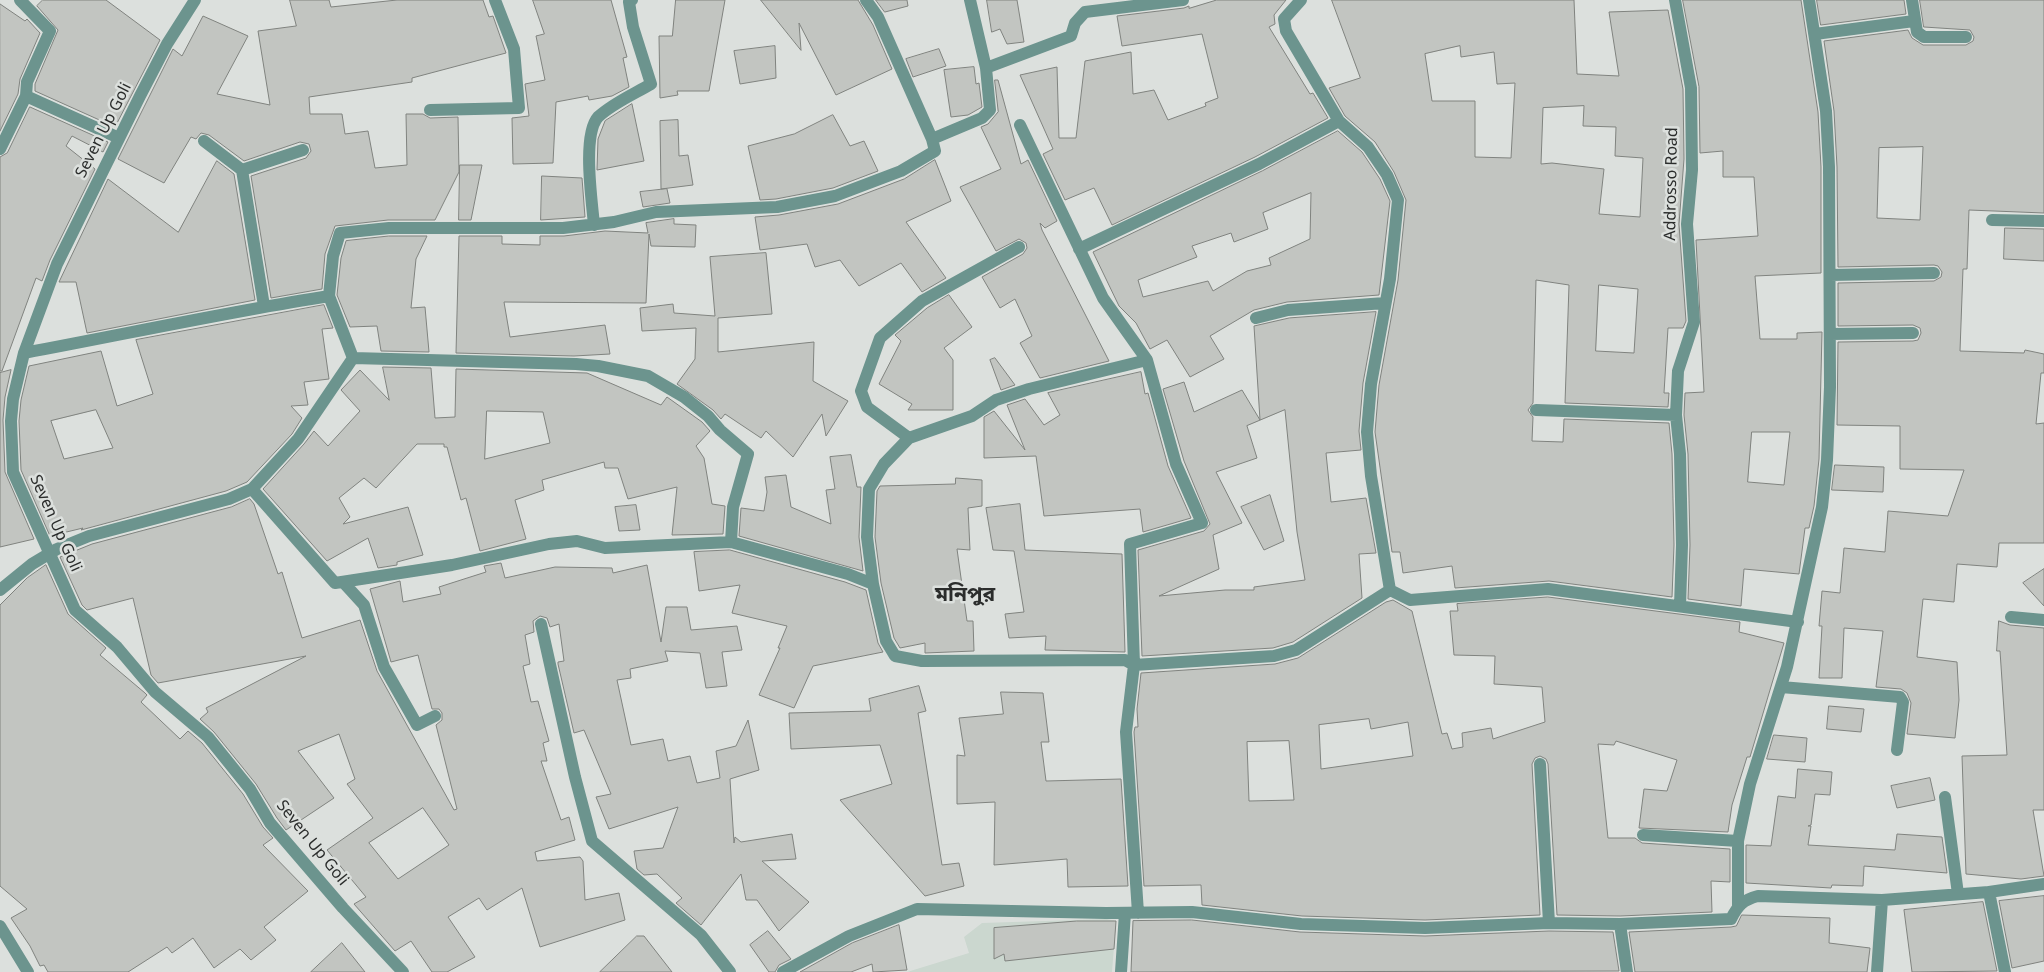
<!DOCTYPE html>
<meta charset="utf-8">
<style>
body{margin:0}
canvas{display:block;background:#dce0dd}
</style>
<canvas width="2044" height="972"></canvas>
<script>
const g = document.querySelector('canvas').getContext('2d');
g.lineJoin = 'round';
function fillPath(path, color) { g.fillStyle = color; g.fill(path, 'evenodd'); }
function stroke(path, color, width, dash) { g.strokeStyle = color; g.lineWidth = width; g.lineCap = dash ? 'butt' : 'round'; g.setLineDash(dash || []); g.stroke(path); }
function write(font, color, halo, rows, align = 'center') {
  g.font = font + ' Georgia,"Noto Sans Bengali",serif'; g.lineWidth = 5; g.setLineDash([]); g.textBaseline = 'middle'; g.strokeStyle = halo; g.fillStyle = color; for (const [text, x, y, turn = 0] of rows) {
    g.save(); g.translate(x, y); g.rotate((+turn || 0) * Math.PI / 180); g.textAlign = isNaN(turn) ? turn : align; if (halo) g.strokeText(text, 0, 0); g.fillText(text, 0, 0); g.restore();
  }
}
fillPath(new Path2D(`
 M1107,919L1116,921L1112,972H907L969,953L964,937L982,923Z`), '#cbd7cf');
const building = new Path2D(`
 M43,0H106L160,40L115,127L35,91V84L58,30L37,6Z
 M290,0H329L331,7L397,0H483L489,17L493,16L506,53L412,78V82L309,97L310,114H342L345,134L368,131L375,168L407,165L406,114H423L430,118L458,117L459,172L435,220H388L335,226L325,254L322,289L271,298L251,176L306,158L311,151L309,144L300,142L244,161L209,135L201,133L196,139L191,137L164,183L118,159L173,49L182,56L203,16L248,36L217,94L270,105L258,31L296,26Z
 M533,0H611L627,57L623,58L629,87L612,96L589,100L588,96L556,102L553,163L513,164L512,118L529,116L525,84L545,80L536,36L544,34Z
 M676,0H725L709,91H677L678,95L660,98L659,36H672Z
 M761,0H858L873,25L892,69L836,95L799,23L801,50Z
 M876,0H907L908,6L885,12Z
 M987,0H1017L1024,42L1007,44L1000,29L992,32Z
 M1217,0H1286L1274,15L1275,24L1269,27L1310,94L1313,93L1328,118L1255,157L1112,225L1094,188L1065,200L1043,154L1053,149L1020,75L1057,67L1059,138H1076L1085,61L1131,52L1133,94L1154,90L1168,120L1206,106L1205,103L1218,98L1202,34L1122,46L1117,16L1184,8L1189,6V8Z
 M1332,0H1574L1577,74L1619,76L1609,12L1668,10L1683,89L1684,159L1679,224L1686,321L1683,328H1668L1664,393H1669L1668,407L1565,403L1569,285L1536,280L1533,403L1528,410L1533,417L1532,441L1563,442L1564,419L1669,423L1672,454L1674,545L1672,597L1549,581L1455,588L1452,566L1403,573L1400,552H1392L1375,432L1379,385L1398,280L1406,200L1394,172L1375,142L1345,116L1329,88L1360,78ZM1460,46L1461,57L1494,52L1497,84L1515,83L1511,158L1475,157V101H1432L1425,54ZM1584,106L1583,126L1616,127L1615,156L1643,158L1640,217L1599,214L1604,169L1552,163L1541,164L1543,108ZM1599,285L1638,289L1634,353L1596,351Z
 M1683,0H1801L1818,112L1821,167V273L1755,276L1760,339H1797V333L1822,332L1819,459L1814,506L1809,528H1805L1799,574L1744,569L1741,606L1688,599L1690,545L1688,454L1684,415L1685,393L1704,392L1696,240L1758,236L1754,177H1723V151L1700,153L1699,87ZM1752,432H1790L1784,485L1748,482Z
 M1817,0H1904L1906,14L1821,25Z
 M1920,0H2044V213L1969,210L1967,269H1963L1960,351L2024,353L2025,350L2044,354V373H2041L2036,424L2044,423V543H1999L1997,567L1957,564L1954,602L1923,599L1917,657L1957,662L1959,700L1955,738L1907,734L1911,703L1907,693L1901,689L1876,687L1883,631L1844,628L1842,678H1819L1822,626H1819L1822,591L1840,593L1844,548L1885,552L1888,511L1948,516L1964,470L1900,469V426L1837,425L1838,342L1913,341L1918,340L1921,333L1920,328L1913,325L1838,326V283L1934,281L1941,277L1942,272L1938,266L1934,265L1838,267L1837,167L1834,111L1824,41L1908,30L1912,38L1923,45H1966L1973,41L1974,37L1970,30L1924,27ZM1923,147L1920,220L1877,218L1879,148Z
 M0,4L25,21L27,19L40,33L20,79L18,94L0,131Z
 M775,46L776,78L740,84L734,51Z
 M939,49L946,66L913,77L906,59Z
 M974,67L976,84L979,83L982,107L968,115L951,117L944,70Z
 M995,80H998L1021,164L1028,160L1057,221L1045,228L1040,223L1042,230L1109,361L1040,378L1020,343L1032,336L1015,299L1000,308L982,277L1023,254L1027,248L1026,243L1019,239L996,251L960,187L1001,169L981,127L988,124L998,112Z
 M632,104L644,161L597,170L598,139L605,121Z
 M30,107L108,142L103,152L72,136L66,146L95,169L50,260L42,281L36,278L2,371H0V157L7,153Z
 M833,115L850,146L864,141L878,171L833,188L776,199L760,200L748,146L794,134Z
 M678,120L679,156L688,155L693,185L661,189L660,121Z
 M1338,131L1362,152L1380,179L1390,201L1379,295L1287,302L1254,310L1210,336L1224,359L1190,377L1167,340L1150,349L1136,323L1119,306L1093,252L1262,171ZM1311,193L1310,239L1269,258L1271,265L1247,271L1213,291L1208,281L1143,297L1138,280L1197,257L1192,246L1231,233L1234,242L1268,229L1263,213Z
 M935,160L951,201L906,222L946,278L922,292L901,263L859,286L840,260L815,267L807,244L760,250L755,217L779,215L838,204L904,179Z
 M217,161L234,174L255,300L87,333L76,282H59L108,179L178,232Z
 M460,165H482L471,220H459Z
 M542,176L582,178L585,217L541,220Z
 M667,189L670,203L643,207L640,192Z
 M674,219V224L696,225L695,247L651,246L649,234L646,303L504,302L510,337L605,325L610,354L574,356L456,353L459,236H502V244L540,245V236H564L605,231L648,233L646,223Z
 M2005,228L2044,229V261L2004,259Z
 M389,236H427L416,259L411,308L425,307L429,352L381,351L377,326L350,327L337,295L341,258L346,241Z
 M766,253L772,314L718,318V352L814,342L813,381L848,401L826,436L822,414L793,457L766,431L761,438L725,414L721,419L713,410L677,384L695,359L696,328L642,331L640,308L673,304L674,313L715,316L710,257Z
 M949,295L972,327L944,348L953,360V410H908L912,404L879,384L901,341L895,335L927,308Z
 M324,305L333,328L322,329L329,379L304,382L308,405L291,406L302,418L292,434L247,482L226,491L81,530L83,528L50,536L21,470L19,421L21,400L29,366L101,351L117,406L153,394L136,340ZM96,410L113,448L64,459L51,421Z
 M1376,312L1363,383L1359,431L1361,450L1326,453L1331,502L1366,498L1376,553L1359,554L1362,598L1293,642L1273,648L1142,656L1138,550L1204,531L1210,524L1184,461L1163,389L1184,382L1194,412L1242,390L1260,420L1254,326L1289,318ZM1285,410L1297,532L1305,580L1254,587V590H1225L1159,596L1219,569L1213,535L1242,523L1216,472L1257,458L1247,426Z
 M995,358L1015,385L1001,390L990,360Z
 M383,367L431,368L435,418L455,417L456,369L587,373L661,405L667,397L702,422L710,431L696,446L704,458L712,504L725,506L723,534L672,535L677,487L628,499L618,468H605L604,462L542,480L544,490L515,500L526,539L480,551L466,498L461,500L447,447H444V444H417L376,488L364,478L339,498L350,517L343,524L408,507L423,555L397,562V565L378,568L368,538L327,561L263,489L304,444L314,431L328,446L360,411L341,390L360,370L389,400ZM487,411L543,412L550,443L485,459Z
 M11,370L5,397L3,420L5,472L34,539L0,547V373Z
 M1141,372L1145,394L1148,393L1168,466L1191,518L1143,532L1140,509L1044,516L1036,456L984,458V417L994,411L1025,450L1007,405L1025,399L1044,425L1060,415L1048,393Z
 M851,455L857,487H861L859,537L863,571L739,536L741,508L764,511L767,492L765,477L786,475L791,507L831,524L826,490L835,489L830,457Z
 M1835,465L1884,467L1883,492L1832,490Z
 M956,478L982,480V506L968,508L970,550L957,549L967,621H973L974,651L925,653V643L900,648L894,638L881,583L875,537L877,491L880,486L955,484Z
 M1270,495L1284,541L1264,550L1241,507Z
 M250,499L254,504L278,574L282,572L302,638L360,620L377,671L454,810L457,809L436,725L442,720V713L439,709H432L418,655L391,662L370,589L400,581L403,602L441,594L439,587L486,572L484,566L501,563L505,578L555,567L612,568L613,573L647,565L661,642L666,607H687L691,630L737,626L742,650L722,652L727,686L706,688L700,653L665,651L668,661L630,669L631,678L617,680L631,745L663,739L668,761L690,756L697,783L720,778L716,751L736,746L748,720L759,770L730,779L734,843L735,837L741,842L792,834L796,859L762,861L809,902L779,931L757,900H746L741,874L701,925L676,903L682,898L657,874L644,875L637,869L634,851L663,848L678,807L609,829L596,797L611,794L584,730L574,733L558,664V662L564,661L559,624L550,627L547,618L540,616L533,621L534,632L525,635L530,664L523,666L531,702L538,701L549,741L543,743L547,761H541L561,820L569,817L575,840L535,852L537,861L580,857L583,861L585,900L619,893L625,920L540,947L522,888L487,910L479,898L448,917L475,957L447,972H432L411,941L395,951L354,904L366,897L327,850L373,818L347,784L355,779L339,734L298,751L334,798L286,830L277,818L256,784L214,732L200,719L208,712L206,708L306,656L158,683L151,675L133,598L87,610L82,605L60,557L92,544L231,507ZM423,808L449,845L398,879L369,843Z
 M1020,504L1025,550L1122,554L1125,652L1045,650L1046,636L1009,638L1005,614L1024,612L1014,551L993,550L986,508Z
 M636,505L640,530L619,531L615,507Z
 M730,550L845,582L866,590L878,643L883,652L813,666L794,708L759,695L780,648H778L787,626L732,613L740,585L699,591L694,552Z
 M46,565L68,614L106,648L100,655L145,693L147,695L141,702L180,739L188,731L202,743L243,794L263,827L273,838L263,845L308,891L264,927L276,940L251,960L240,949L214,968L193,938L172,953L167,947L128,972H48L44,965L40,966L30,946L11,918L27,909L0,886V605L27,578Z
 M2044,569V606L2023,583Z
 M1548,597L1740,622L1739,632L1784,643L1750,757H1747L1732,805L1728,832L1639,828L1644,789L1667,791L1677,760L1616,741L1614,745L1598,744L1608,838H1635L1642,843L1730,849V882L1711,881L1712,912L1620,916L1557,915L1548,764L1546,759L1540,756L1535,758L1532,764L1540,915L1425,920L1302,916L1202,905L1201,885L1144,886L1134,732L1135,727H1138L1137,709L1141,673L1275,664L1298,658L1386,602L1393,600L1412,611L1442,734L1447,733L1452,749L1463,747L1462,733L1491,728L1493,739L1545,722L1542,687L1494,684L1495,656L1454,655L1450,611H1458L1457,604ZM1369,719L1371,729L1408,722L1413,756L1321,769L1319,725ZM1289,741L1294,800L1249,801L1247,742Z
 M1999,621L2010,625L2044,628V810H2033L2044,876L2021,879L1966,874L1962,756L2007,755L2000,651H1997Z
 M919,686L926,711L918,713L942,865L959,863L964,886L925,896L840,800L892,784L880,745L791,749L789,713L871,711L869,699Z
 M1001,692L1043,693L1049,742H1041L1046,781L1121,779L1128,886L1068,887L1067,859L994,865L995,802L957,804V755L965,756L959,718L1003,714Z
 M1829,706L1864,709L1861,732L1827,729Z
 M1774,735L1807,738L1805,762L1767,759Z
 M1798,769L1832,772L1830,795L1815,794L1811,825L1808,826H1811L1808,845L1895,850L1897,834L1942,837L1947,873L1864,866L1863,886L1832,885L1831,888L1746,883V845L1771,846L1778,796L1795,798Z
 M1930,778L1935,800L1897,808L1891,786Z
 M2044,896V961L2012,968L1999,901Z
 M1983,902L1997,971L1912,972L1904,910Z
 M1742,915L1830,918L1829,943L1870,948L1867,972H1635L1629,932L1731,927L1736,926Z
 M1192,920L1300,932L1425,936L1549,931L1613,932L1619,971L1131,972L1133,921Z
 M1077,921H1116L1114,949L1005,961L1004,954L994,959V928Z
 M899,925L907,970L873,972L872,964L851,972H800L852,943Z
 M768,931L791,959L779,965L775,972H769L750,945Z
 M637,936H644L672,972H600Z
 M342,943L365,972H311Z`);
fillPath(building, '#c2c5c1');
stroke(building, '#80837f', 1);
stroke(new Path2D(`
 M195,0L167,44L140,96L57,264L24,353L13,399L11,421L13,472L75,610L117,647L155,692L208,737L250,789L270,823L343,908L403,972
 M866,0L878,17L932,139
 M970,0L986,68
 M1301,0L1284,19L1286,31L1339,121L1368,147L1387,175L1398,200L1390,279L1371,384L1367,432L1371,476L1390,590
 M1675,0L1691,88L1692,170L1687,224L1694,322L1678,371L1676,415L1680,454L1682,545L1680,606
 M1912,0L1917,32L1924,37H1966
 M1815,34L1914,21
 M26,96L119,138
 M430,110L519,108L514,49L495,0
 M1020,125L1103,298L1147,360L1176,464L1202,523L1130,544L1134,665L1126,732L1138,913
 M204,141L242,170L264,306
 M0,149L26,96L27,82L50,31L20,0
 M242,170L303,150
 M1992,220L2044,221
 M594,225C592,201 582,135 598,117C613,103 634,94 651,84L633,27L629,2L632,0
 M1079,249L1259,164L1339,121
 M1830,275L1934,273
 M1256,318L1288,310L1385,303
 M1830,334L1913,333
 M24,353C126,334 227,312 329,296
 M353,358L329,296L333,256L340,233L389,228H563L614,222L656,212L777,207L835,196L901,171L935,151L932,139L982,118L990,110L986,68L1071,36L1075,23L1085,12L1183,0
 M1147,360L1029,389L996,400L972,416L909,438L884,464L869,489L867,537L873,584L886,641L895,656L922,661L1125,660L1134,665L1274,656L1296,650L1390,590
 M1536,410L1676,415
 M909,438L867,407L861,391L880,338L922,301L1019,247
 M252,489L335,583L452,565L549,544L577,541L605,548L731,542L848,574L873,584
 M343,582L364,605L384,667L417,725L435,716
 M0,590L32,564L57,549L89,536L229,499L252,489L298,439L353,358L576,364L598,366L648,376L684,397L708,416L720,430L748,454L733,507L731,542
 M1390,590L1410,600L1548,589L1798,622
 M2011,617L2044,620
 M541,624L575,777L592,841L701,935L730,972
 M1781,687L1900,697L1903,702L1897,750
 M1540,764L1549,923
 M1945,797L1958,894
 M1643,835L1738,841
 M1989,892L2005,972
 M1738,906V841L1750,784L1787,667L1822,507L1827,460L1830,387L1829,167L1826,111L1809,0
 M1620,924L1627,972
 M0,926L28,972
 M783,972L849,936L917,909L1106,913L1192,912L1301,924L1425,928L1549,923L1620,924L1731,919C1738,905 1743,900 1758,896L1882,900L1989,892L2044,884
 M1121,972L1125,913
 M1877,972L1882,900`), '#6c948e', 12);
write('16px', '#2b2d2c', '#dce0dd', [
 ["Seven Up Goli",105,131,-63],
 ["Addrosso Road",1673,184,-89],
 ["Seven Up Goli",54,524,66],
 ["Seven Up Goli",311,844,51]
]);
write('bold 21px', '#2b2d2c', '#dce0dd', [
 ["মনিপুর",965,597]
]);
</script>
